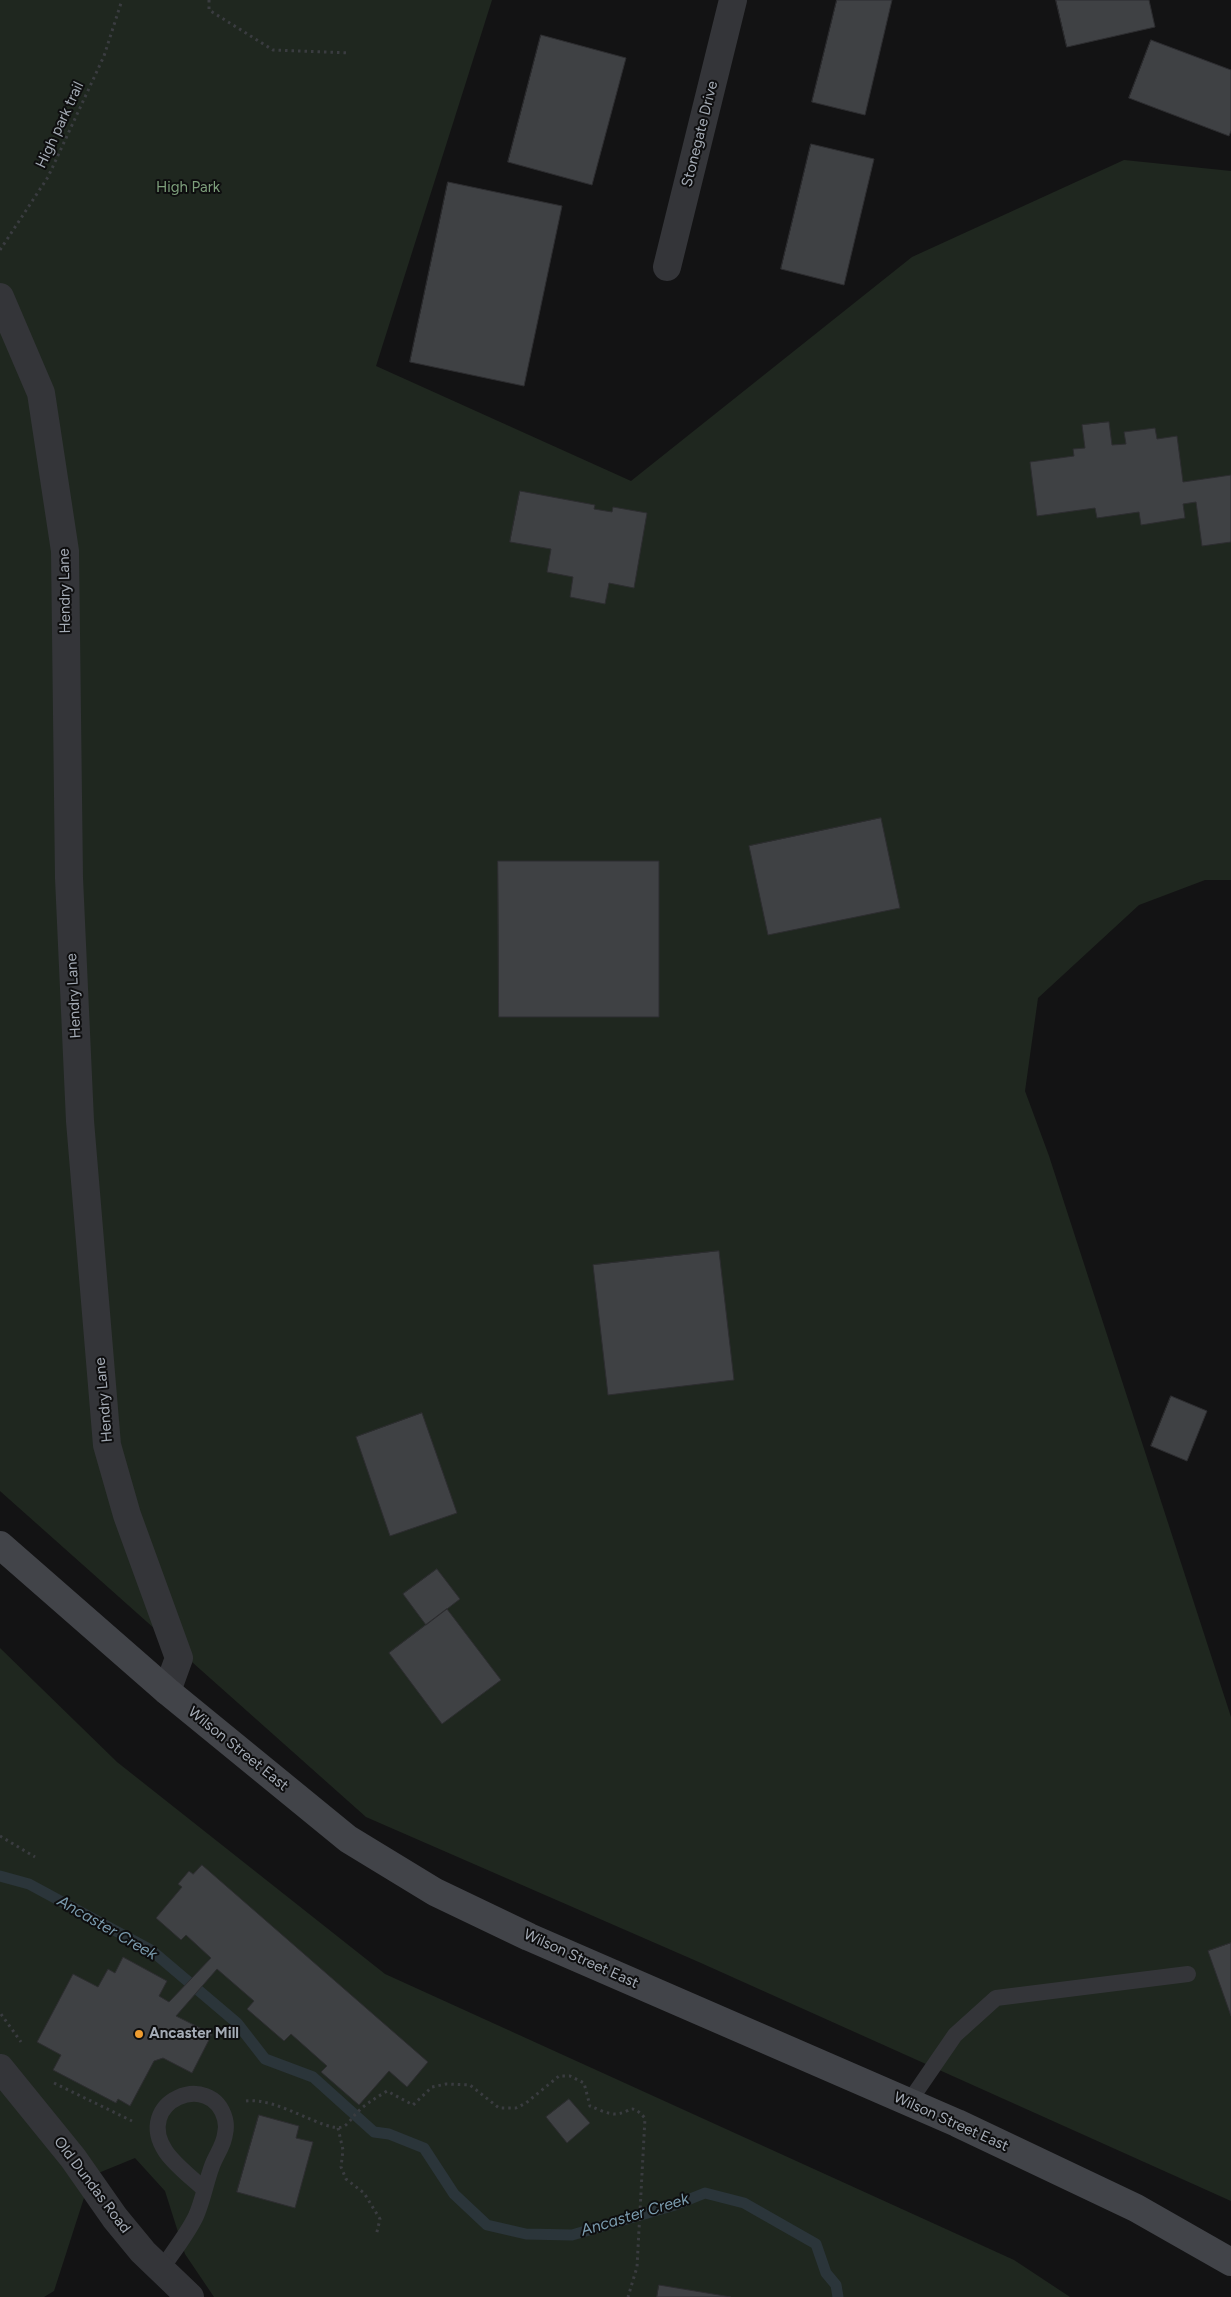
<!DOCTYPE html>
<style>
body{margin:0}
canvas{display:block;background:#131314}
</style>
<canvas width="1231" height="2297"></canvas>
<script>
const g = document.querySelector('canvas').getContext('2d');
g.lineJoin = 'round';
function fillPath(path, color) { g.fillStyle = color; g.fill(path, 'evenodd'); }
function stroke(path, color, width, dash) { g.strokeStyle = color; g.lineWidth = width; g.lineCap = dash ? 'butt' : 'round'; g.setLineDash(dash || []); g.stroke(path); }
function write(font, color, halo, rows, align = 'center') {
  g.font = font + ' Figtree,sans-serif'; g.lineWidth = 4; g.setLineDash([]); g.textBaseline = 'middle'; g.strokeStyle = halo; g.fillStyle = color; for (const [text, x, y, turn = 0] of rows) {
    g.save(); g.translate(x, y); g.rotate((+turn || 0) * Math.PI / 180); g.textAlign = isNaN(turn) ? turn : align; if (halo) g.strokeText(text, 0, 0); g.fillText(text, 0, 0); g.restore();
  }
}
fillPath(new Path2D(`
 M0,0H492L376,366L631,481L912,257L1124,160L1231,171V880H1205L1139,905L1038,998L1025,1091L1049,1156L1231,1717V2201L701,1963L366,1817L0,1491Z
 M0,1648L117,1762L385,1974L1014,2260L1070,2297H214L185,2254L165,2191L135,2158L91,2176L54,2291L44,2297H0Z`), '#1f271f');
stroke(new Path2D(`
 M0,1876L29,1884L151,1950L237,2023L265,2059L313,2077L374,2132L389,2134L424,2148L454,2194L487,2225L526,2234L572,2235L675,2205L705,2193L744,2203L816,2244L826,2273L836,2285L838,2297`), '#2b353a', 11);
const building = new Path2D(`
 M837,0H892L865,115L812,102Z
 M1056,0H1149L1155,27L1067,47Z
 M541,35L626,58L592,185L508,162Z
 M1151,40L1231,70V131L1229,136L1129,98Z
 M811,144L874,159L844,285L781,269Z
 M448,182L562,206L524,386L410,362Z
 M1109,422L1112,445L1126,444L1124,432L1155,428L1157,439L1177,436L1183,482L1231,475V542L1202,546L1196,502L1183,504L1185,518L1141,525L1139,512L1097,518L1095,508L1037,516L1030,462L1074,456L1073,449L1085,448L1082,425Z
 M520,491L595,505L594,509L612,512L613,507L647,513L634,588L609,583L605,604L570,597L573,577L547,572L551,549L510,542Z
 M881,818L900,908L768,935L749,846Z
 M498,861H659V1017H499Z
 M719,1251L734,1380L608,1395L593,1265Z
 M1171,1396L1207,1411L1187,1461L1151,1446Z
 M422,1413L457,1513L390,1536L356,1437Z
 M437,1569L460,1599L426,1625L403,1594Z
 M447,1609L501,1680L442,1724L389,1653Z
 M202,1865L428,2062L407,2087L389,2071L359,2105L321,2072L327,2066L291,2034L284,2041L247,2009L254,2001L217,1969L176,2016L212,2034L192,2073L163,2058L154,2061L130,2106L118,2099L116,2103L53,2070L61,2055L37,2042L73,1974L98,1987L108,1969L115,1973L123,1957L167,1981L159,1996L169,2002L211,1958L186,1935L181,1940L156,1918L182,1887L178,1884L189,1871L193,1874Z
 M1231,1943V2016L1208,1951Z
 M569,2099L590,2123L567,2143L546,2117Z
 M259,2115L299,2126L296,2138L313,2142L295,2208L237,2192Z
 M659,2285L731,2297H657Z`);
fillPath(building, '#3f4144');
stroke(building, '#2d2d30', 1);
stroke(new Path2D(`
 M209,0V10L273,50L350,53
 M0,250L48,177L104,56L122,0
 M0,1836L35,1857
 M1,2014L21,2042
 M54,2083L132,2121
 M246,2101C278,2097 324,2132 342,2127C346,2126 350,2121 353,2117C362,2106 374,2099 387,2091L413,2105L432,2087L446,2084L470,2085L499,2108H516L526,2103L559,2076H570L584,2083L590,2106C598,2109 609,2115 617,2114C632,2112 630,2102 645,2118L637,2267L628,2297
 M338,2128L343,2150L341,2167L346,2179L364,2193L380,2219L376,2236`), '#3a3c40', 3, [2.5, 4]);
stroke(new Path2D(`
 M909,2102L955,2035L996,1998L1188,1974
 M160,2271C172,2253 187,2235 196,2216C203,2200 206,2182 212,2166C216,2155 224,2145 225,2134C226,2130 226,2123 225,2119C212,2069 132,2101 166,2152C176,2166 192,2178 204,2189`), '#343539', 16);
stroke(new Path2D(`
 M667,267L733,0
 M0,297L41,393L65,551L69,878L80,1121L107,1445L127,1515L179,1658L167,1691`), '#343539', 28);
stroke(new Path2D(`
 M0,2068L73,2158L115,2218L143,2252L190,2297`), '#343539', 28);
stroke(new Path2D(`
 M0,1545L167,1691L348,1839L435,1892L529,1937L957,2123L1136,2208L1231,2262`), '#424449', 28);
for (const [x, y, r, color] of [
 [139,2034,5,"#ee9c30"]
]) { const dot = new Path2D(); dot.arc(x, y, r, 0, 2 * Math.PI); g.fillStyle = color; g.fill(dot); stroke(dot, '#0e0e0f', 2); }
write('15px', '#a4abb5', '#0e0e0f', [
 ["High park trail",60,125,-65],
 ["Stonegate Drive",700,134,-76],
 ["Hendry Lane",65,591,-91],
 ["Hendry Lane",74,996,-93],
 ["Hendry Lane",104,1400,-95],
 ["Wilson Street East",238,1749,39],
 ["Wilson Street East",581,1959,24],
 ["Wilson Street East",951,2122,24],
 ["Old Dundas Road",92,2185,53]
]);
write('15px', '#7d9f7b', '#0e0e0f', [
 ["High Park",188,188]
]);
write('bold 15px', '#a4abb5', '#0e0e0f', [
 ["Ancaster Mill",149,2034]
], 'left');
write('italic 16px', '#7b9caf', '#0e0e0f', [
 ["Ancaster Creek",107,1928,30],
 ["Ancaster Creek",635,2215,-17]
]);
</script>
